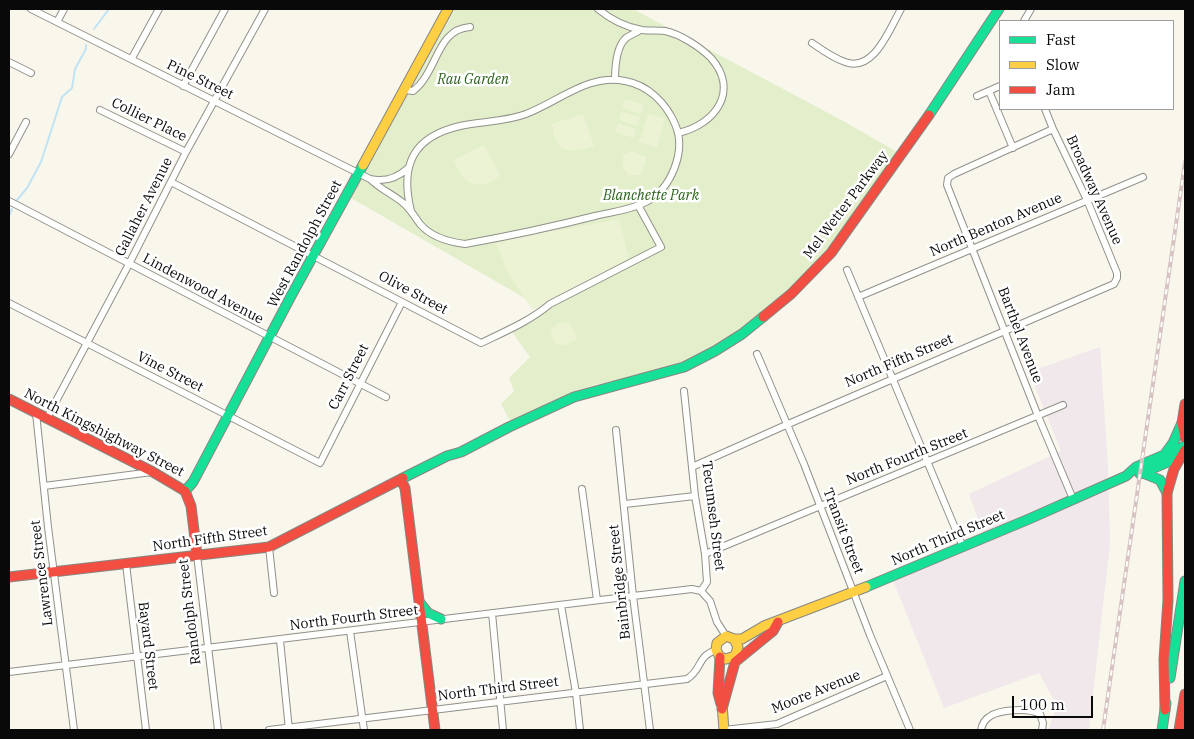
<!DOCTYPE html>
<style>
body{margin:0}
#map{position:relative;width:1194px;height:739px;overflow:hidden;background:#f9f6ec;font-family:"IBM Plex Serif",serif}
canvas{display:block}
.frame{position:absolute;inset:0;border:10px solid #090909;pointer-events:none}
.legend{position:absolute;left:999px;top:20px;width:175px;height:90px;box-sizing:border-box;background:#fff;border:1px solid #9d9d9d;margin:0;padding:6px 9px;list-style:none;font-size:15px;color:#090909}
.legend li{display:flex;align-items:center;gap:10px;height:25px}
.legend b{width:25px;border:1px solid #9d9d9d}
.scale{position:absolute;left:1012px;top:696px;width:81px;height:22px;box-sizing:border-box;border:2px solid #090909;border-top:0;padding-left:6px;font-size:15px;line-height:18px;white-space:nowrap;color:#090909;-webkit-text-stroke:4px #fff;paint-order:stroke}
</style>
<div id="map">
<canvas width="1194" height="739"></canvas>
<div class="frame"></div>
<ul class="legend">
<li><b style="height:6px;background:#16e098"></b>Fast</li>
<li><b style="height:6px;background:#ffcf43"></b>Slow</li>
<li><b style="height:6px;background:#f24e42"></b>Jam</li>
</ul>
<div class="scale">100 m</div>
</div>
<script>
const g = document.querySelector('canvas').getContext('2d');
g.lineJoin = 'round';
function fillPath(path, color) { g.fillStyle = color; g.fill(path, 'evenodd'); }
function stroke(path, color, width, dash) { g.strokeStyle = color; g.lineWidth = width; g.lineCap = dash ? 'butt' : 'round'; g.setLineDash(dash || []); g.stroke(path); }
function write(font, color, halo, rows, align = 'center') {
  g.font = font + ' "IBM Plex Serif",serif'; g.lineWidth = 5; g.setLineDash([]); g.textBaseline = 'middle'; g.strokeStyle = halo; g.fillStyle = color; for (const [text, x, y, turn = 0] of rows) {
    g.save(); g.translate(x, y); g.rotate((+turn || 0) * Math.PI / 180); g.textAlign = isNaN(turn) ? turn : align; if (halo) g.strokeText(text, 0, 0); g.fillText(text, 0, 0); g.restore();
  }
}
fillPath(new Path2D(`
 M1100,347L1108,467L1110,544L1089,730H1048L1057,706L1039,673L944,708L893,580L986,541L969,494L1061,451L1029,372Z`), '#f0e8eb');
fillPath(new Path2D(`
 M455,9H633L845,122L897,152L827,250L788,290L739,330L713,347L682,362L635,377L598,384L572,392L510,421L501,404L514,391L509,378L530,357L510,329L542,310L537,305L351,198Z`), '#e2efca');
fillPath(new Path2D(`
 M625,99L644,105L641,114L622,108Z
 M621,112L640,117L637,126L619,120Z
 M583,114L594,146C583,151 573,151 562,149L555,139L552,124Z
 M648,114L665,118L657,148L639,142Z
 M618,123L636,129L634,138L615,132Z
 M484,145L500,175C491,185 474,189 464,178C459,174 457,166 454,160Z
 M632,151L647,157L641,175H629C622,168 621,165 624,155Z
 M619,219L629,258C596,275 567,295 533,310L508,274L496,243L554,230L556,231Z
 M563,322L570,323L577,337L576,340L565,345L557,344L551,337C551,328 554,324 563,322Z`), '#ecf3d4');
stroke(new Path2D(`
 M94,29L109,9
 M17,200L27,188L41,162L62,97L72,88L75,69L86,49V45
 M9,216L12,209`), '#c0e4f4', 2);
const street = new Path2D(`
 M31,9L370,179
 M598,9C610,19 626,27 642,30C649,31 657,30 665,31C680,34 700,47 711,58C740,91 715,125 678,133
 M1024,21L1031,9
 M57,22L64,9
 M812,43C822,50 833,58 845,62C874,73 890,28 901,9
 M132,58L159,9
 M9,62L31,73
 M615,80C615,67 616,47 626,38C630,35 636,33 640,30
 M183,86L225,9
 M405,90L413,91C417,88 421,84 424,79C438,60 441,29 470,27
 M989,91L1013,148
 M977,96L1000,86
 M100,110L186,152
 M1053,129L954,174L948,178L947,185L1038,416L1073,499
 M9,154L26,122
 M407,169C397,178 384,182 370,179C380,189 392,194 402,202C410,208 414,216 420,224C431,237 449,242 465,244C509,236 552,227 595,216C612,212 631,210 646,202C671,189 687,151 675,124C666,103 648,85 625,81C589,73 558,102 526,114C505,122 482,121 460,126C412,137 400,166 411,211
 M171,182L481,343C504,332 530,321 550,304L661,247L638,205
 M9,201L386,397
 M847,270L963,547
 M858,297L1143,177
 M9,303L320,463L402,302
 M757,354L804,464L870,635L910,730
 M684,391L695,496L705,554L707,582L701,591
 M36,413L48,527L74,730
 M47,418L129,264L186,152L265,9
 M616,430L633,596L650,730
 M692,467L786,425L1114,284L1117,278V273L1087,200L1053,129L1045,109
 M44,486L152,472
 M582,489L597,600
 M625,504L695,496
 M269,547L274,593
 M705,554L1063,405
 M197,555L218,730
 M126,564L146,730
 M701,591L710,601L717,622L726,636
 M561,605L576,693L580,730
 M492,613L503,730
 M350,631L364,730
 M280,640L289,730
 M9,672L633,596L692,589L701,591
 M269,730L687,679C703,669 696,657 716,650
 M724,730L777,724L887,676
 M981,730C982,725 984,720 989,717C999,709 1029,708 1040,714L1043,723L1042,730`);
const fast = new Path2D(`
 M929,115L999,9
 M1165,454L1173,443L1182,423
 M1143,473L1160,480L1167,493
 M1140,474L1184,455
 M403,478L447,456L461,452L509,427L574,397L684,367L715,351L742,334L763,317
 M185,491L193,482L291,296L363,165
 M866,587L1029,519L1126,476L1136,467L1185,446
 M420,603L428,613L441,619
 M1170,678L1185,581
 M1162,730L1166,703`);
const slow = new Path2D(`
 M363,165L448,9
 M734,639L738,647L735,656L726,659L720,657L716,650L717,643L726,636L734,639H742L764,626L866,587
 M722,704L724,730`);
const jam = new Path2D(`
 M763,317L791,294L831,253L929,115
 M9,399L153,472L185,491L191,506L197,555
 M1185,404L1182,423L1185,438
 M401,480L405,488L435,730
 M9,577L269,547L403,478
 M720,657L718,693L721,704
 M722,709L735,662L773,631L778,622
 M1165,710L1164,659L1168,600L1167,493L1174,469L1185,450
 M1179,730L1185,694`);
stroke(street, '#91908b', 8);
stroke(fast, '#888682', 11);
stroke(slow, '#888682', 11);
stroke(jam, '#888682', 11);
stroke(street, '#fefefc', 6);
stroke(fast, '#16e098', 9);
stroke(slow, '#ffcf43', 9);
stroke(jam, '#f24e42', 9);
const rail = new Path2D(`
 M1103,730L1185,162`);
stroke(rail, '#d6c3c2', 4);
stroke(rail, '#fff', 2, [5.5]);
write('14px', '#090909', '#fff', [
 ["Pine Street",200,80,26],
 ["Collier Place",149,120,26],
 ["Broadway Avenue",1094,190,66],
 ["Mel Wetter Parkway",846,205,-53],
 ["Gallaher Avenue",144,207,-63],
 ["North Benton Avenue",996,225,-23],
 ["West Randolph Street",305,244,-62],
 ["Lindenwood Avenue",203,289,28],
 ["Olive Street",413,293,28],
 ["Barthel Avenue",1020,335,69],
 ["North Fifth Street",899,361,-23],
 ["Vine Street",170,372,27],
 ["Carr Street",349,377,-63],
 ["North Kingshighway Street",104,433,27],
 ["North Fourth Street",907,457,-22],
 ["Tecumseh Street",713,516,83],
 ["Transit Street",843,531,69],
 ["North Third Street",948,538,-23],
 ["North Fifth Street",210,539,-8],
 ["Lawrence Street",42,573,-97],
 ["Bainbridge Street",620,582,-96],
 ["Randolph Street",190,612,-97],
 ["North Fourth Street",354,618,-7],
 ["Bayard Street",148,646,83],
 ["North Third Street",498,689,-7],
 ["Moore Avenue",816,692,-22]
]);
write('italic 14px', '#2a6219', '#fff', [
 ["Rau Garden",473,80],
 ["Blanchette Park",651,196]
]);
</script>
